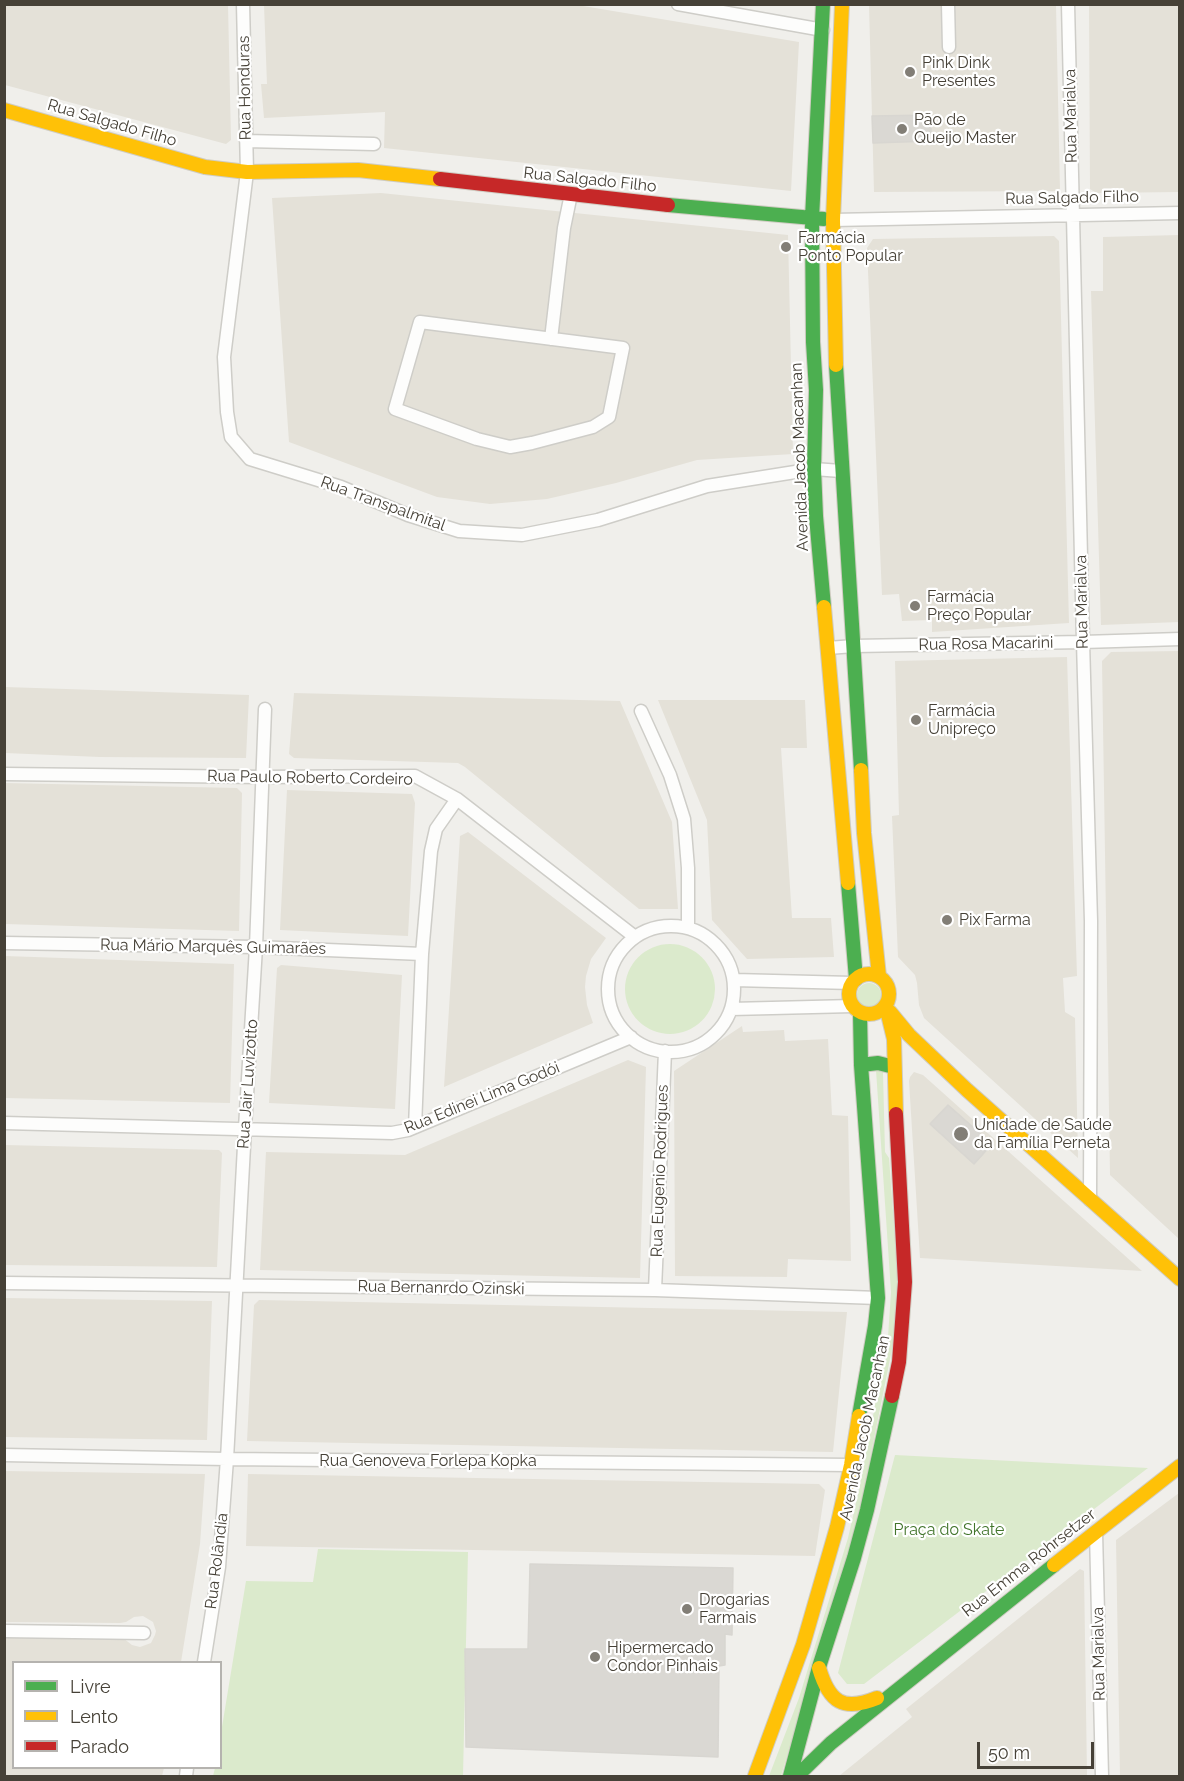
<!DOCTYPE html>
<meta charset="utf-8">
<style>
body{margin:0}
#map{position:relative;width:1184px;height:1781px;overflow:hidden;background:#f0efeb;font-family:Raleway,sans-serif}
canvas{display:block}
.frame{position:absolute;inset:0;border:6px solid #464137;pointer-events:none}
.legend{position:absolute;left:12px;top:1661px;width:210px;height:108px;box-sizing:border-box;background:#fff;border:2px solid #b5b3af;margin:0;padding:8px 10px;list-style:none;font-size:18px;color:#464137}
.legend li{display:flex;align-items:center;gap:12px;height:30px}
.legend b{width:30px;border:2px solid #b5b3af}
.scale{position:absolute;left:977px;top:1742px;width:117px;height:27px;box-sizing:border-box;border:3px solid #464137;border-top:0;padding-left:8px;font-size:18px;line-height:21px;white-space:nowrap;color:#464137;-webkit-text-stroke:4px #fff;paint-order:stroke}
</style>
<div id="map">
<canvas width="1184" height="1781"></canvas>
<div class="frame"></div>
<ul class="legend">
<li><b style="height:8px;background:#4caf50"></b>Livre</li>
<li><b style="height:8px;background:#ffc107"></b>Lento</li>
<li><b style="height:8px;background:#c62828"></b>Parado</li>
</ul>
<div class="scale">50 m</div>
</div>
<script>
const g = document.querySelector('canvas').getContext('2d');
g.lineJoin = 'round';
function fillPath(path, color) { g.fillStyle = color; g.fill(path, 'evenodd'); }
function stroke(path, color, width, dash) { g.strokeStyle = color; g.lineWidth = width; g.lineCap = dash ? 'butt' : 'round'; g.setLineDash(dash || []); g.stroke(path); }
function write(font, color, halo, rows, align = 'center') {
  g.font = font + ' Raleway,sans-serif'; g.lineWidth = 4.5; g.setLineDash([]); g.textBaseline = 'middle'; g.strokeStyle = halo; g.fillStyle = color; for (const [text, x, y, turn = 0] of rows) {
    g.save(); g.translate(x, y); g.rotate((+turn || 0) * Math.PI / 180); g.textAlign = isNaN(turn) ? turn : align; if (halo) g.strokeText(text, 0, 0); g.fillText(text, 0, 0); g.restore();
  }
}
fillPath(new Path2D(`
 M4,5H228L231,140L226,144L5,85Z
 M264,5H577L799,42L791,191L384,148L385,112L264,118L261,84H267Z
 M869,5H1056L1060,191L874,192Z
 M1089,5H1179V192L1096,193L1090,189Z
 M381,193L788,235L793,454L697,460L616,483L547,499L490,504L437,497L289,442L272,198Z
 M1179,235V622L1101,625L1091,291H1103V237Z
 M1054,236L1059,241L1069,623L932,632V620L902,621L899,594L882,595L867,248L873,239Z
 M1179,651H1180L1179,1239L1110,1175L1102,661L1111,652Z
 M1067,657L1077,976L1063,978L1065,1012L1075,1018L1078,1158L924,1018L919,1005L917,983L915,975L898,957L892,816L899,815L895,661Z
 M5,687L249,695L246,758L100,757L5,753Z
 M294,693L620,701L672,822L678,909H639L465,767L458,763L294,758L289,754Z
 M658,700H805L807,748H781L792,918H831L834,957L747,959L712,920L707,820Z
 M5,783L237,788L242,793L239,931L5,924Z
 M287,790L412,794L415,803L408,936L280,930Z
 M468,832L606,938L591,959L586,976L585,987L587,1005L593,1023L444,1087L460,836Z
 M5,956L234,964L230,1103L5,1098Z
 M281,965L402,975L395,1109L269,1103L277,968Z
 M742,1026L743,1032L784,1030L785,1041L828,1039L832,1115L848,1116L851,1261L788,1259L787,1277L675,1276L674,1071Z
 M628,1060L646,1067L640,1278L260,1270L266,1152L405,1155Z
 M914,1072L923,1075L1142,1271L920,1258L909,1081L910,1077Z
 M5,1145L219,1150L222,1153L217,1267L5,1265Z
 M5,1298L212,1301L207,1440L5,1437Z
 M259,1300L847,1312L833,1452L247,1441L254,1305Z
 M5,1471L205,1474L200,1544L181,1662H14V1768H164L162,1776H5V1638H123L132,1645L140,1647L151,1643L155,1635L156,1631L153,1622L143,1616L134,1617L126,1622L120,1623L5,1622Z
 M248,1474L819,1484L825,1490L815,1556L246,1546Z
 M1179,1493V1776H1120L1116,1540Z
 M1080,1569L1084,1571L1087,1776H839L912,1717L906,1709Z`), '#e4e1d8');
fillPath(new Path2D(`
 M625 989a45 45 0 1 1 90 0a45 45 0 1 1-90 0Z
 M857 995a12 12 0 1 1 24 0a12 12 0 1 1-24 0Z
 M876,1070H883V1073L885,1152L889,1158L898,1280L895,1334L857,1524L781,1776H769L799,1698L848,1538L859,1490L888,1337L891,1292Z
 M895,1455L1148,1468L864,1684H847L838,1673Z
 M318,1549L468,1552L463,1776H213L215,1768H220L221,1733L246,1581L313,1582Z`), '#dbeacc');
const building = new Path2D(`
 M931,115V141L873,143L872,116Z
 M948,1105L992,1144L974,1164L930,1124Z
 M530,1564L733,1568L732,1635L725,1634V1665L719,1666L718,1757L466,1747L465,1649H528Z`);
fillPath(building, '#dad8d3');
stroke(building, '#d8d6d1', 1.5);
const street = new Path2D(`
 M243,4L247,172L224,357L227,412L231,437L250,459L341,487L408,515L459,531L522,535L598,520L707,486L814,469L841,471
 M678,4L823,30
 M948,4L949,47
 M1068,4L1083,642L1091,921L1090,1200
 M246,141L374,144
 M833,220L1180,213
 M420,322L623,348L609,417L593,427L532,443L510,447L477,439L395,409Z
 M551,339L564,228L571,194
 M828,648L854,646L1083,642L1180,639
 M641,711L670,775L684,819L688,868V928
 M4,774L263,777L415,776L457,799L635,937
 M608 989a63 63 0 1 1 126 0a63 63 0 1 1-126 0Z
 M4,943L256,947L422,954
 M734,980L852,983
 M731,1009L853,1006
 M4,1123L392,1133L408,1130L631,1037
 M415,1127L422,954L431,851L436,829L457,799
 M4,1283L655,1290L878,1298
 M655,1290L665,1051
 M4,1455L227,1459L851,1465
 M1096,1532L1102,1776
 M4,1631L144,1633
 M204,1662L219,1567L227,1459L245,1128L256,947L265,709
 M186,1776L187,1768`);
const fast = new Path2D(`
 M823,4L812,218L813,342L816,390L814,469L816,516L824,607
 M668,205L824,219
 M836,365L861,770
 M848,883L856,979
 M861,1065L878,1063L894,1067
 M859,1416L875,1326L878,1298L861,1065L860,1013
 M790,1776L819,1667L854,1558L867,1510L892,1396
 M797,1776L831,1743L1054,1565`);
const slow = new Path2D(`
 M4,110L205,167L247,172L358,170L440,179
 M836,365L833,220L842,4
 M824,607L848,883
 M861,770L864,833L879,976
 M849 994a20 20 0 1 1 40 0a20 20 0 1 1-40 0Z
 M886,1006L894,1039L896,1114
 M890,1012L909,1035L967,1090L1180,1279
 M1054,1565L1180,1466
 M819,1668C829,1702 843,1712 877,1698
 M755,1776L803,1645L837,1527L851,1465L859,1416`);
const jam = new Path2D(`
 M440,179L668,205
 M892,1396L899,1362L905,1282L896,1114`);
stroke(street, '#cecdc8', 15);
stroke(fast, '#cfccc2', 16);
stroke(slow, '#cfccc2', 16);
stroke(jam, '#cfccc2', 16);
stroke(street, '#fdfdfc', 12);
stroke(fast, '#4caf50', 14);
stroke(slow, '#ffc107', 14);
stroke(jam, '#c62828', 14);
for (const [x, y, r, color] of [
 [910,72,6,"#827e76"],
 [902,129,6,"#827e76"],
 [786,247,6,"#827e76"],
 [915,606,6,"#827e76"],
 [916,720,6,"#827e76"],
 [947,920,6,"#827e76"],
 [961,1134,8,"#827e76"],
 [687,1609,6,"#827e76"],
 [595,1657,6,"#827e76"]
]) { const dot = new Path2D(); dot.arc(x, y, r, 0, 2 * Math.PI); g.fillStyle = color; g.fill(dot); stroke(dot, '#fff', 2); }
write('16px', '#464137', '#fff', [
 ["Pink Dink",922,63],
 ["Presentes",922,81],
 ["Pão de",914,120],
 ["Queijo Master",914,138],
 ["Farmácia",798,238],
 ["Ponto Popular",798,256],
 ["Farmácia",927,597],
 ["Preço Popular",927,615],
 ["Farmácia",928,711],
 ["Unipreço",928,729],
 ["Pix Farma",959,920],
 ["Unidade de Saúde",974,1125],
 ["da Família Perneta",974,1143],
 ["Drogarias",699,1600],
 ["Farmais",699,1618],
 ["Hipermercado",607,1648],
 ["Condor Pinhais",607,1666]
], 'left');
write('16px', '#464137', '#fff', [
 ["Rua Honduras",245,88,-91],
 ["Rua Marialva",1071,116,-91],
 ["Rua Salgado Filho",112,123,16],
 ["Rua Salgado Filho",590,180,6],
 ["Rua Salgado Filho",1072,198,-1],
 ["Avenida Jacob Macanhan",800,457,-92],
 ["Rua Transpalmital",383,504,20],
 ["Rua Marialva",1082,602,-91],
 ["Rua Rosa Macarini",986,644,-1],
 ["Rua Paulo Roberto Cordeiro",310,778,1],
 ["Rua Mário Marquês Guimarães",213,947,1],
 ["Rua Jair Luvizotto",248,1084,-86],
 ["Rua Edinei Lima Godói",482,1098,-22],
 ["Rua Eugenio Rodrigues",660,1171,-88],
 ["Rua Bernanrdo Ozinski",441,1288,1],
 ["Avenida Jacob Macanhan",865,1428,-78],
 ["Rua Genoveva Forlepa Kopka",428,1461],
 ["Rua Rolândia",217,1561,-83],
 ["Rua Emma Rohrsetzer",1029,1563,-38],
 ["Rua Marialva",1099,1654,-91]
]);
write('16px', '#42752c', '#fff', [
 ["Praça do Skate",949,1530]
]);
</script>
